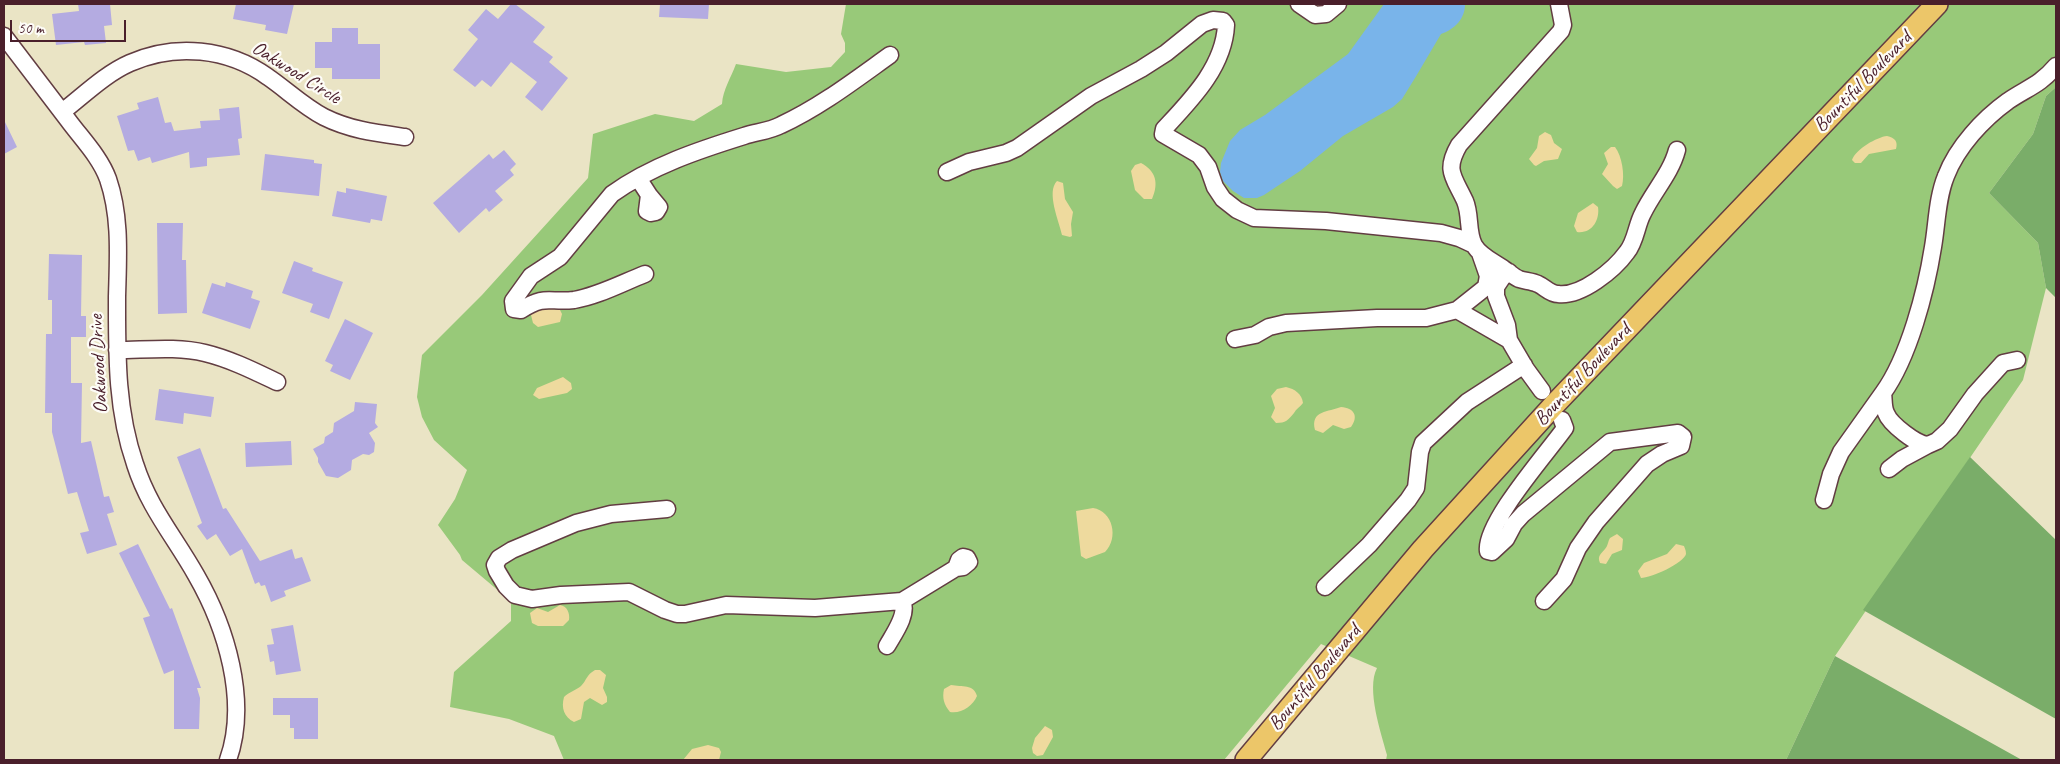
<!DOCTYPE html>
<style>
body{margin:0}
#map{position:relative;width:2060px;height:764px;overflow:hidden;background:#eae4c5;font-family:Caveat,sans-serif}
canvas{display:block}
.frame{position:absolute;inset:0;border:5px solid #4a1f2b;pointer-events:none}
.scale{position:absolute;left:10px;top:20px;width:116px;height:22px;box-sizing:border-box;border:2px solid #4a1f2b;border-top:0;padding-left:6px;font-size:15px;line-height:18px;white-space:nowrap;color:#4a1f2b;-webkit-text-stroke:4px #fdfcf7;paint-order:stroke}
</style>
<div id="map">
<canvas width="2060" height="764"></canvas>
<div class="frame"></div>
<div class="scale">50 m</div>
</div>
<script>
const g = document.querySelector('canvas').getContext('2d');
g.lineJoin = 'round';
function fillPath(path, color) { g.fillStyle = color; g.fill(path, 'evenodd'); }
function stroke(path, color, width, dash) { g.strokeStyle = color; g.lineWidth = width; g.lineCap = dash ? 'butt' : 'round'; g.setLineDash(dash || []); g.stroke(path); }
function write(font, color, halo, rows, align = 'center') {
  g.font = font + ' Caveat,sans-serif'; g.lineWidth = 4.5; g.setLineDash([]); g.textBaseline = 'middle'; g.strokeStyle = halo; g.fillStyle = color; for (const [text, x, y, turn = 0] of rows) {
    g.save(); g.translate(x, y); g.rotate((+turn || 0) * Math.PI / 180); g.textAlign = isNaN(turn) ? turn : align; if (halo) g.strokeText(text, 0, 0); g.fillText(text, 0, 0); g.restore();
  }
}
fillPath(new Path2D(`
 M846,4H2056V87L2046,96L2033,134L1989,193L2038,243L2046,288L2023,380L1835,656L1786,760H1386L1387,755C1381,733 1366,689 1377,668L1321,644L1224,760H564L554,736L509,719L450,707L454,672L511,621V597L500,592L462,560L460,555L438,525L455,499L467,470L434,440L422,417L417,397L422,355L482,295L588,178L593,134L655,114L694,121L722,104C723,89 731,78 736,64L786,72L831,67L845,52V43L841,34Z`), '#98c979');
fillPath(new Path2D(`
 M2056,87V298L2046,288L2038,243L1989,193L2033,134L2046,96Z
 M1970,457L2056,540V719L1863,610Z
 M1835,656L2022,760H1786Z`), '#7aad69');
fillPath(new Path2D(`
 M1545,132L1551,135L1554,143L1562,149L1558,159L1544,161L1536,166L1534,165L1529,159L1537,148L1539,136Z
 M1887,136C1895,138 1898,141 1896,149L1869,154L1861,163H1855L1852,160C1856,149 1877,137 1887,136Z
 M1611,147H1615C1622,156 1625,175 1622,186L1617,189L1613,186L1602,174L1608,164L1604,153Z
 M1141,163C1156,171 1159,183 1152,199H1144L1135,190L1131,171L1135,165Z
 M1057,181L1063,183L1065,199L1073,212L1071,224L1072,236L1070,237L1062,235C1059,221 1046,192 1057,181Z
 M1593,203L1598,207C1600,220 1592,234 1577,232L1574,226L1578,213Z
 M537,307L560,310L562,314L560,322L538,327L533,323L531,315Z
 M563,377L571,383L572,389L567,393L539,399L533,395L537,388Z
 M1286,387C1295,389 1302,394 1303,403C1300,407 1296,409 1294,413C1288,420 1286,423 1276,423L1271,417L1275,408L1271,396L1277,389Z
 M1341,407C1354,408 1359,416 1351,427L1344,429L1333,425L1323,433L1315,430C1310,410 1329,412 1341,407Z
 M1093,508C1113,511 1119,538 1105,552L1086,559L1081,556L1076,511Z
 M1617,534L1623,539L1622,550L1612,554L1606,564L1600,563C1597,556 1601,554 1605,549C1608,546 1608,541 1610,538Z
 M1676,544L1684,546C1685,549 1686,550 1686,554C1684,563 1651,578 1641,578L1638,571L1644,563L1667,554Z
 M560,605C567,606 570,613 569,620L563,626H538L532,623L530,613L537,608L548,612Z
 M595,670H600L606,675L603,688L607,697V702L602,705L590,698L584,702L581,719L574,722C564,717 561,708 564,697C569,692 576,690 581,686C587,680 586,675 595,670Z
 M951,685C962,687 974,684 977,696C973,706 961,714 950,712C944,705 942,698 944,689Z
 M1045,726L1052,730L1053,737L1043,755L1037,756L1033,753L1032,748L1035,738Z
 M708,745L719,748L721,752L719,760H683L692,749Z`), '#eeda9e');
fillPath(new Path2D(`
 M1384,4H1465C1465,19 1455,29 1441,34L1415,78L1402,99L1393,107L1343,136L1300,171L1264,195L1257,198H1244L1233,191L1223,181L1220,172L1221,163L1230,141L1240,130L1265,115L1348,54Z`), '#79b4ea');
fillPath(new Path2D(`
 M78,4H110L112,25L104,26L106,43L85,45L84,42L56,45L52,14L79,11Z
 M236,4H294L287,34L265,30L266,25L233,19Z
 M511,4H515L545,27L533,42L553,57L549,62L568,78L542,111L525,97L537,82L511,62L491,87L482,80L475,87L453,70L478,39L468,30L486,9L498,19Z
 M660,4H709L708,19L659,17Z
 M332,28H358V44H380V79H332V68H315V42H332Z
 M158,97L165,123L171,122L174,131L201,128L200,121L220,120L219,109L239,107L242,138L238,139L240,155L207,158V166L190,168L189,152L152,163L150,157L138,161L134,150L128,151L117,116L139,109L137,103Z
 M4,120L17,147L4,154Z
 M504,150L516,164L510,170L514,175L495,191L503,200L489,212L486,208L459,233L433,203L489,154L493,159Z
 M265,154L314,160V163L322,164L319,196L261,190Z
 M346,188L387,196L382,221L371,219L370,223L332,216L337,191L346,193Z
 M157,223H183L182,260H186L187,313L158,314Z
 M49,254L82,255L81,316H86V337H71V383H82L81,443L91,441L104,497L109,496L114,512L107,514L117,545L87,554L80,533L89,531L77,492L68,494L52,432V413H45L46,334H52V300H48Z
 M294,261L313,268L312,271L343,282L329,319L310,312L313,304L282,293Z
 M226,282L253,291L251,298L260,301L250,329L202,313L212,283L225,287Z
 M345,319L373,333L350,380L330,371L333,365L325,361Z
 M159,389L214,397L211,417L184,413L183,424L155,420Z
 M355,402L377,404L375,423L378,427L369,433L375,443L374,452L369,455L363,454L352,460L351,470L338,478L326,476L318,462V458L313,449L324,443L325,437L333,432L334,423L354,411Z
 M291,441L292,465L246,467L245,443Z
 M200,448L223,509L226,508L260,561L292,549L295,559L302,557L311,581L284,591L286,596L271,602L265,585L261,586L259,582L255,584L242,549L230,556L216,534L207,540L197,526L202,523L177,457Z
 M138,544L170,609L172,608L201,688H197L200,698L199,729H174V670L164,674L143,618L150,616L119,553Z
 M293,625L301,671L276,675L274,661L270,662L267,645L274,644L271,629Z
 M273,698H318V739H294V728H290V715H273Z`), '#b4abe1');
const minor = new Path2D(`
 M1299,4L1315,15L1326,14L1338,4
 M1559,4L1563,25L1561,31L1459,145C1444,171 1454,177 1465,201C1471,215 1467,232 1474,245C1480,256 1494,262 1504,269C1509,272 1514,277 1519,279C1525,281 1532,281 1538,284C1545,287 1550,294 1558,294C1581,297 1614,270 1627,252C1636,241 1636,226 1643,213C1653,192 1671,173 1677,150
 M4,36C25,64 47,92 68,120C82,139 100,157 108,179C121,217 118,257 117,297C117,354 116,409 135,464C149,508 174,536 196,575C226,627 249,701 228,760
 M62,112C84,95 105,74 130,63C175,43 228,48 268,77C287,90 303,106 324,117C350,130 376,133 405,137
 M947,172L969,162L1006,153L1017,148L1091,96L1141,69L1166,53L1202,24L1213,20L1223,21L1226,25C1224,67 1191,100 1164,129L1163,134L1199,155L1208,167L1215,187L1223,199L1237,210L1254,218L1326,221L1441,233L1459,238L1474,245
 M638,178L649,195L647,211L651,213L656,212L659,207L649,195
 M1480,253L1488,276L1486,287L1457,310L1509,340L1507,325L1496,296V287L1502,278L1509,272
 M645,274C622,283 598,296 574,300C549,303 546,294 521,310L514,309L513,301L531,276L560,257L612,194C651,166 699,150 744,136C756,132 770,131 781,125C820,107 855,80 890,55
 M1235,339L1255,335L1269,327L1286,323L1377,318H1426L1457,310
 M1509,340L1526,369L1542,391
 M117,350C145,350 177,346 205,353C230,359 254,371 277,382
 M1928,445L1937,441L1950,429L1975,394L2003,363L2017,360
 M1889,469L1902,459L1928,445C1917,445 1890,424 1886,413C1883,407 1884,399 1883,393C1909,357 1926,291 1933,247C1937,224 1937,198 1946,176C1957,147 1983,119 2008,101C2027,88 2040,85 2056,66
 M1824,500L1831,474L1841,452L1883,393
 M667,509L611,514L576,523L512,550L499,558L495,565L497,571L506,586L515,595L532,599L561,595L629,592L665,610L677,614H685L726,605L815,608L902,601
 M1325,587L1369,545L1408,500L1416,488L1420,452L1423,443L1467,402L1524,365
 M1544,601L1564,579L1578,548L1596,522L1647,464L1662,454L1681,446L1683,437L1678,433L1610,442L1523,514L1514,524L1506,539L1492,552L1488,551C1484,524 1548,452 1565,428L1562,420
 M887,646C893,635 909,614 902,601L956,568L959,560L963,557L967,558L969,562L963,567L956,568`);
const major = new Path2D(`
 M1246,760L1423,549L1553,406L1937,4`);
stroke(minor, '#623d42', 19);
stroke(major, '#623d42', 24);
stroke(minor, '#fff', 16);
stroke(major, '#ecc669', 21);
write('20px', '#4a1f2b', '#fdfcf7', [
 ["Oakwood Circle",296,73,32],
 ["Bountiful Boulevard",1863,82,-46],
 ["Oakwood Drive",99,364,-93],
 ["Bountiful Boulevard",1583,375,-47],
 ["Bountiful Boulevard",1315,678,-50]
]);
</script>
